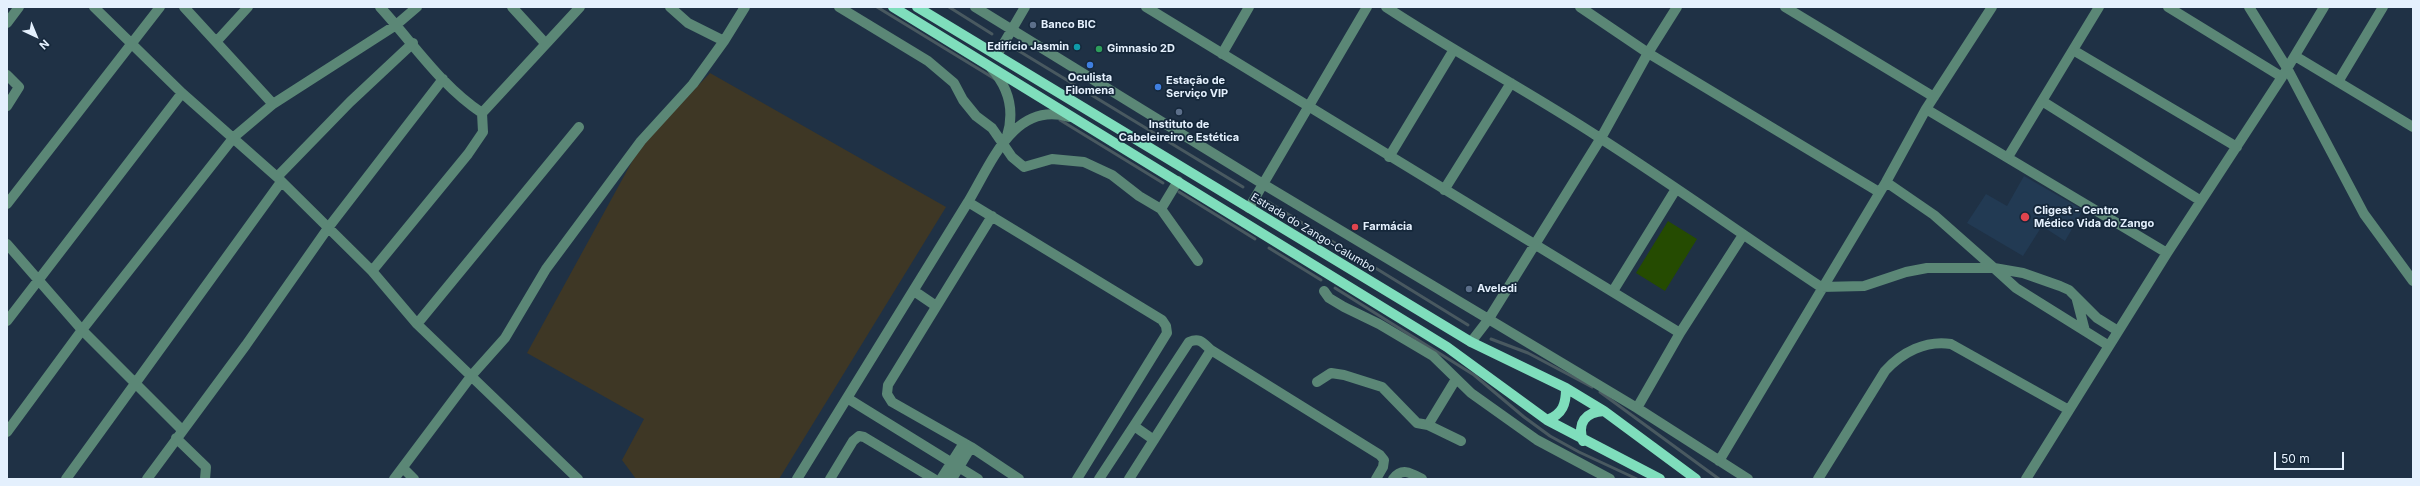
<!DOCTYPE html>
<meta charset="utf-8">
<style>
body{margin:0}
#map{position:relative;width:2420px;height:486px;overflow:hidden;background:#1f3145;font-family:Inter,sans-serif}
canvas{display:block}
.frame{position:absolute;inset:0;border:8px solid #e4f0fd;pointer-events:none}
.north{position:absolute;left:16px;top:16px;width:40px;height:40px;-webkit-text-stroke:3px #15273a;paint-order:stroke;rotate:136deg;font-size:11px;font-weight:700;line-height:16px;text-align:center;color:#e4f0fd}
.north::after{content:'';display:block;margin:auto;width:14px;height:18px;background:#e4f0fd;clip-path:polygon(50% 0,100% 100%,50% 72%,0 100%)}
.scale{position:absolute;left:2274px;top:452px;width:70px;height:18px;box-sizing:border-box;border:2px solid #e4f0fd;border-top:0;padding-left:5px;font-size:12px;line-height:14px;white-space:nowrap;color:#e4f0fd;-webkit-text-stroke:3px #15273a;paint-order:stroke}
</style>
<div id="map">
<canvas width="2420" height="486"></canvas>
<div class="frame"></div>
<div class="north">N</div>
<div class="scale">50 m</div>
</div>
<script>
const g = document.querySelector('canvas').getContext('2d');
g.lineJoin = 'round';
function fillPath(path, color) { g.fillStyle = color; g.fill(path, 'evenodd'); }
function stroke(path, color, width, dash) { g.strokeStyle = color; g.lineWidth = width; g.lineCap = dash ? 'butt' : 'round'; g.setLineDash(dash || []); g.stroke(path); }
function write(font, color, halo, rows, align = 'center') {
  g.font = font + ' Inter,sans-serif'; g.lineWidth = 3.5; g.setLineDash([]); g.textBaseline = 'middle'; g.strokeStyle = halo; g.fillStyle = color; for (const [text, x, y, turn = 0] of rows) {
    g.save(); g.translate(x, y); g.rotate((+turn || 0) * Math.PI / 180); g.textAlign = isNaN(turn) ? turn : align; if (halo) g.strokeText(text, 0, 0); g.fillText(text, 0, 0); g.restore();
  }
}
fillPath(new Path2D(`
 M2024,176L2083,210L2065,241L2042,226L2023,256L1967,223L1986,194L2007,206Z`), '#223a53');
fillPath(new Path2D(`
 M710,73L946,207L779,479H636L622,460L644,419L527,353L640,147Z`), '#3e3725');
fillPath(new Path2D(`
 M1668,221L1697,239L1665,291L1636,273Z`), '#254b01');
stroke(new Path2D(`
 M877,7L995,79
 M949,7L992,34
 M1014,48L1243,187
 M1060,120L1163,183
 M1179,192L1255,239
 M1265,200L1468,325
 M1269,248L1321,280
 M1335,288L1474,375L1524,417L1550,436L1579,452L1637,479
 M1491,339L1528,353L1592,387
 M1600,392L1719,479`), '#495960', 3);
stroke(new Path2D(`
 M94,7L182,93L277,177L372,271L417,324L578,479
 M184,7L273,104
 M512,7L545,43
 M670,7L688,23L724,41L745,7
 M839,7L928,61L954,83L963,100L976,116L992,128L1012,157L1024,167L1052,159L1084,162L1112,175L1139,196L1161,209L1198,261
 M975,7L1263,184L1637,408L1748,479
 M1146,7L1680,333
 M1386,7C1456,53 1530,92 1600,138C1675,186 1747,238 1821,287L1864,286L1906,272L1927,268H1994L2016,288L2109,346
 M1580,7L1648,53L1879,192
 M1785,7L1934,97
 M2168,7L2282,77
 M2249,7L2287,68L2364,214L2413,281
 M7,23L19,7
 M216,42L248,7
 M2073,50L2237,147
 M1222,54L1249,7
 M997,55L1025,7
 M2295,56L2413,127
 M991,68C1009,88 1015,110 1007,136
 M7,75L19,87L7,106
 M2338,82L2383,7
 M2042,101L2201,201
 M1926,109L2167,253
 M482,113L580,7
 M1389,157L1453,51
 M2008,157L2099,7
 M277,177L350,102L413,43
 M1886,182L1934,215L1994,268L2023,273L2060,286L2069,290L2097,318L2118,331
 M1444,190L1511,83
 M968,202C991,164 1014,100 1069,117
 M7,204L160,7
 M1249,208L1367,7
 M1161,209L1178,181
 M992,216L888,385L887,394L892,402L971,447L1019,479
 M7,244L82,330L182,430
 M372,271L468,154L483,132L482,113C441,86 413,43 380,7
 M914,291L936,306
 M1324,291L1329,298L1344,307L1379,324L1433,356L1471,393L1537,440L1610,479
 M1613,291L1676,189
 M2077,300L2085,331
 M7,321L182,93
 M417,324L579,127
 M1471,342L1488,320L1601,138L1648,53L1677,7
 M1317,382L1331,373L1344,375L1382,387L1417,423L1428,425L1461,441
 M847,398L978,479
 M1637,408L1680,333L1743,235
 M1428,425L1456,379
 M1134,426L1154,440
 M7,432L82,330L234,137L273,104L396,25L417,7
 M176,438L206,467L205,479
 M1719,461L1886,182L1926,109L1992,7
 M403,468L414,479
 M66,479L281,182
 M147,479L246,345L328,228L443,79
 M394,479L472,375L505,338L546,269L641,141L693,84L724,41
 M797,479L968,202L1162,320L1166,326L1167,333L1077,479
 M830,479L853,441L859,436L864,437L934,479
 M941,479L964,443
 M952,479L971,447
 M1099,479L1189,342C1200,337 1203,343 1211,350L1380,455L1384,460L1383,467L1376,479
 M1129,479L1211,350
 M1393,479C1402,467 1411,473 1422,479
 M1818,479L1885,371C1902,352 1926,340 1951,344L2069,410
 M2026,479L2167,253L2282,77L2324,7`), '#5b8776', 10);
stroke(new Path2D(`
 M893,7L1447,347L1547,420L1660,479
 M917,7L1471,342L1566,388L1604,411L1696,479
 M1547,420C1563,414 1566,404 1566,388
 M1583,441C1577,423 1585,412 1604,411`), '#7fdebc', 10);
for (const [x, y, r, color] of [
 [1033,25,4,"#5c6f8a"],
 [1077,47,4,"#0f9aa8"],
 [1099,49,4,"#2e9e5b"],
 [1090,65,4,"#3f7fe0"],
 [1158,87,4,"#3f7fe0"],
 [1179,112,4,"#5c6f8a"],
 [2025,217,5,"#e0444e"],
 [1355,227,4,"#e0444e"],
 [1469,289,4,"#5c6f8a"]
]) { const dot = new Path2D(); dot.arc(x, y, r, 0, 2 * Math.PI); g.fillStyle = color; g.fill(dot); stroke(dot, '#15273a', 1.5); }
write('bold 11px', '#e4f0fd', '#15273a', [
 ["Banco BIC",1041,25],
 ["Edifício Jasmin",1069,47,"right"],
 ["Gimnasio 2D",1107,49],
 ["Oculista",1090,78,"center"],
 ["Filomena",1090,91,"center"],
 ["Estação de",1166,81],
 ["Serviço VIP",1166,94],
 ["Instituto de",1179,125,"center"],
 ["Cabeleireiro e Estética",1179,138,"center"],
 ["Cligest - Centro",2034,211],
 ["Médico Vida do Zango",2034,224],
 ["Farmácia",1363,227],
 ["Aveledi",1477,289]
], 'left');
write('11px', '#e4f0fd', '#15273a', [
 ["Estrada do Zango-Calumbo",1313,233,31]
]);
</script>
